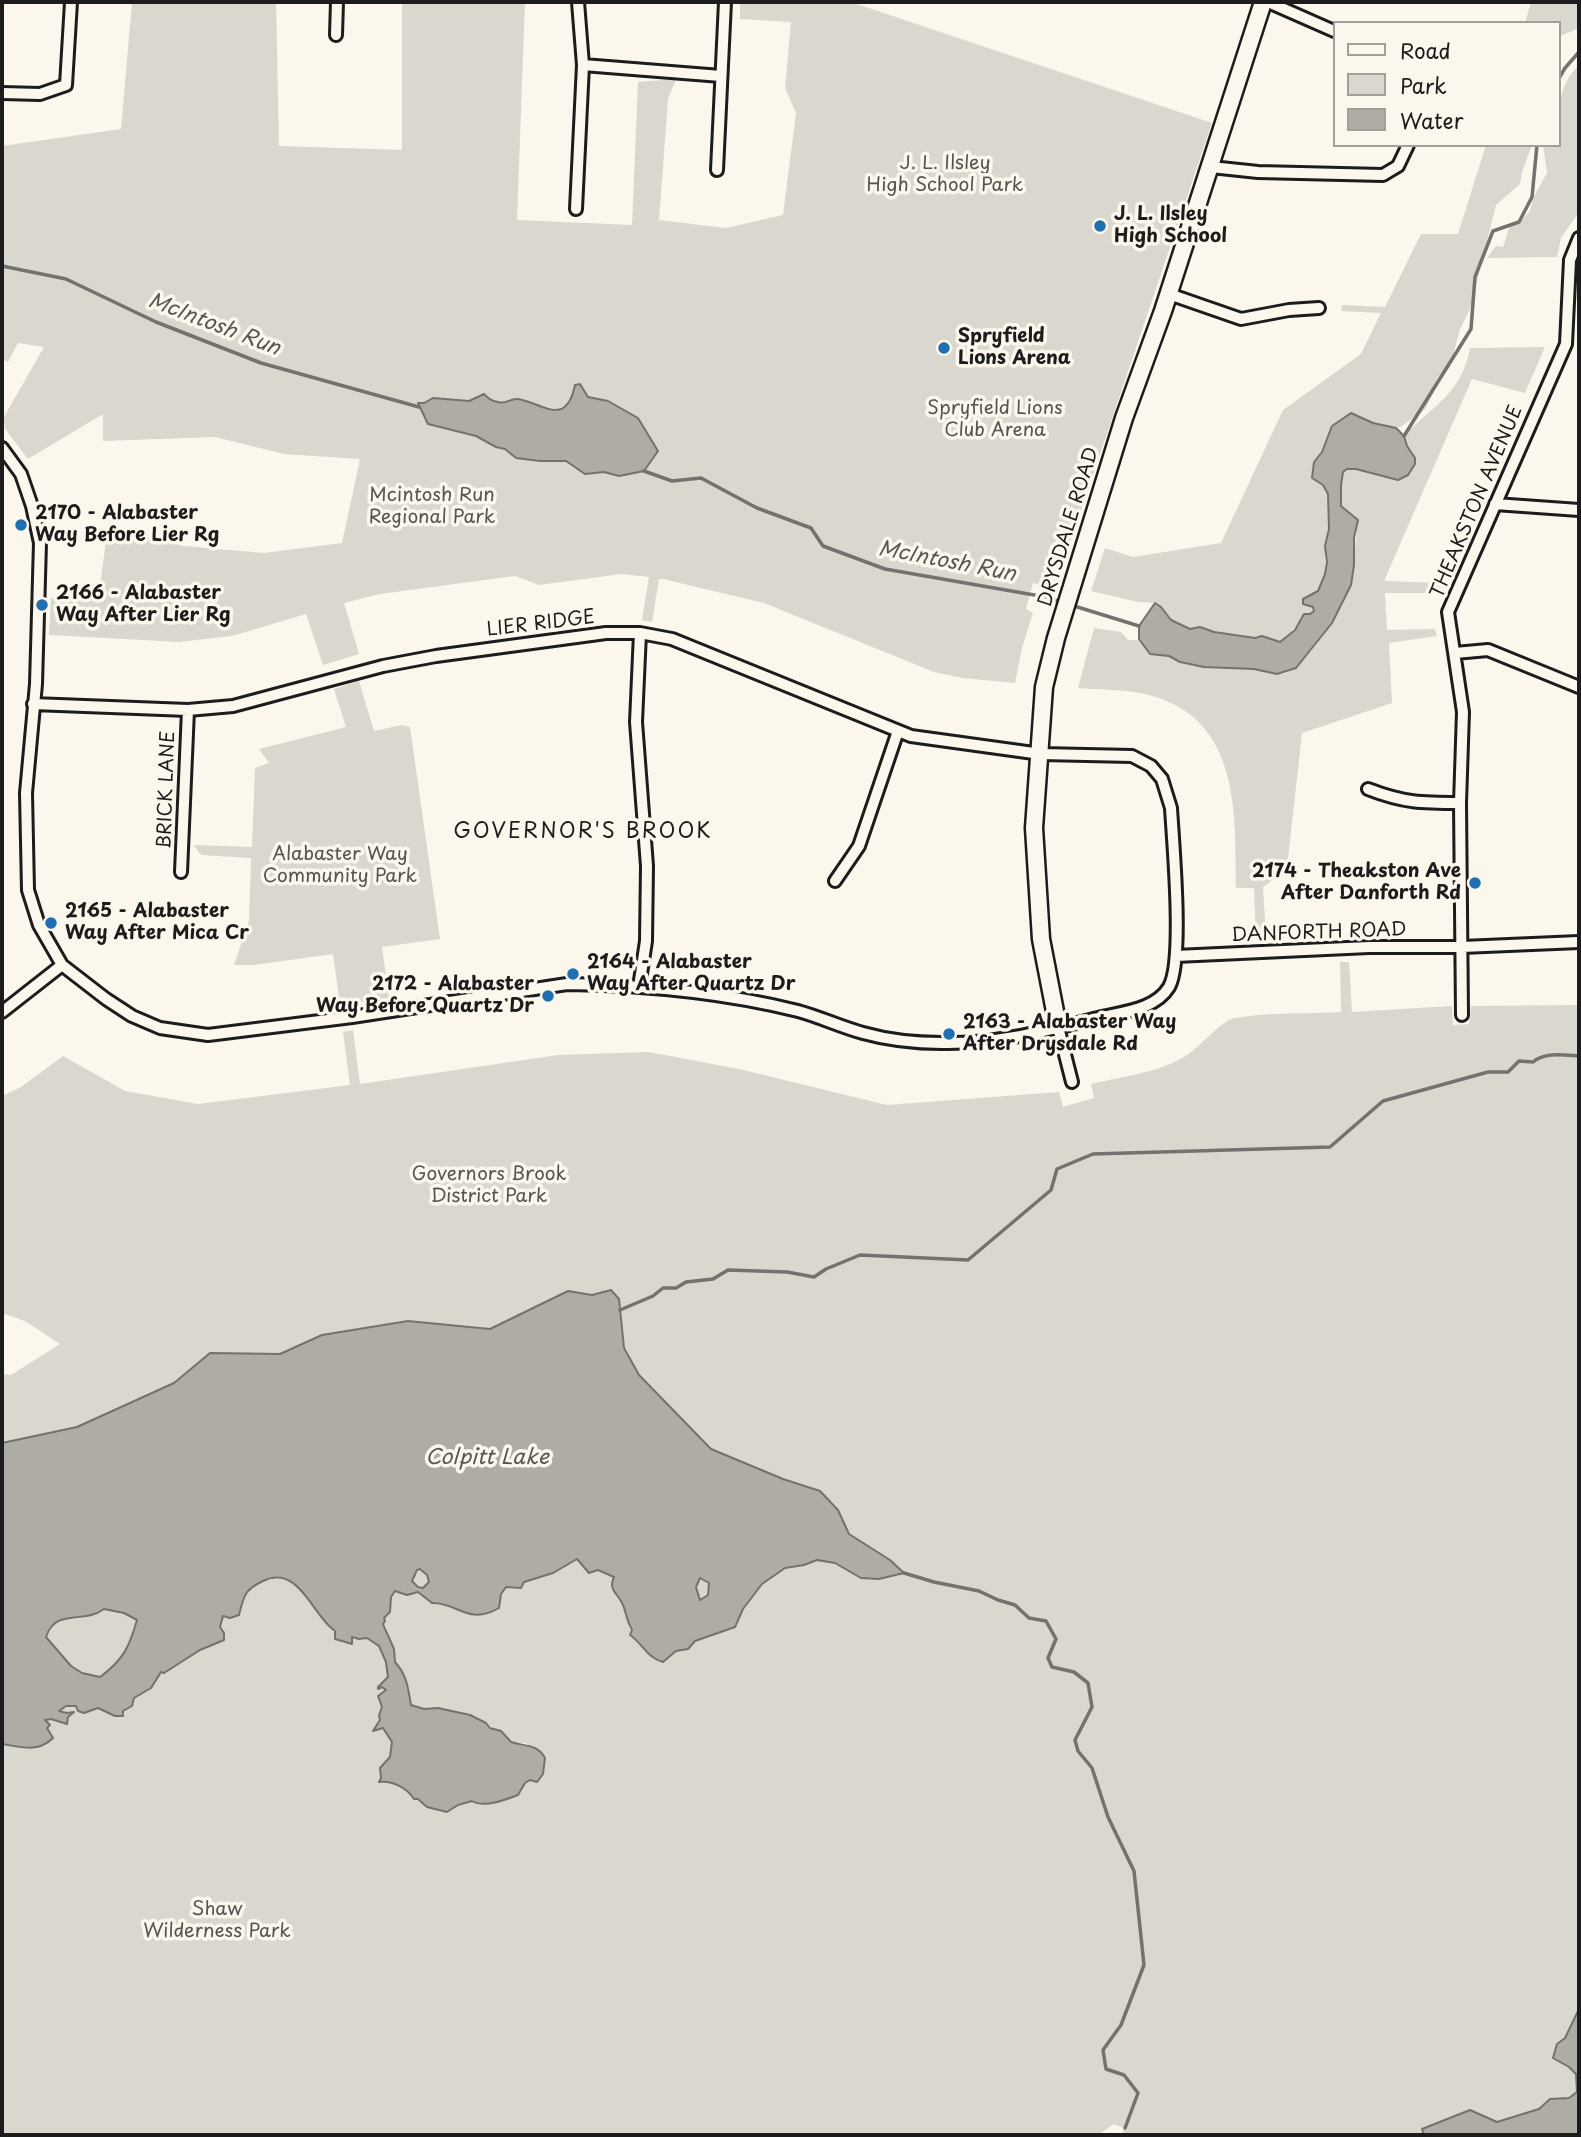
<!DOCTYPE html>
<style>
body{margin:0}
#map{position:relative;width:1581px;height:2137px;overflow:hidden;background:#fbf7ec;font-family:"Playpen Sans",sans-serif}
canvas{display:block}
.frame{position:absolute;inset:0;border:4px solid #1c1c1c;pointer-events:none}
.legend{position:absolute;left:1333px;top:21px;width:228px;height:126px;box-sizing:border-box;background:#fbf7ec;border:2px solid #a29f99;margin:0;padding:9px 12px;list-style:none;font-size:21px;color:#1c1c1c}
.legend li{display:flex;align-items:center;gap:14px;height:35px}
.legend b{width:35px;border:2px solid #a29f99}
</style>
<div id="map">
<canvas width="1581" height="2137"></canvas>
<div class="frame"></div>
<ul class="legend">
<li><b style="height:9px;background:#fbf7ec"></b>Road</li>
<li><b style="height:19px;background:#dad7ce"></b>Park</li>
<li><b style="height:19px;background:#afaca5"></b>Water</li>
</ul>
</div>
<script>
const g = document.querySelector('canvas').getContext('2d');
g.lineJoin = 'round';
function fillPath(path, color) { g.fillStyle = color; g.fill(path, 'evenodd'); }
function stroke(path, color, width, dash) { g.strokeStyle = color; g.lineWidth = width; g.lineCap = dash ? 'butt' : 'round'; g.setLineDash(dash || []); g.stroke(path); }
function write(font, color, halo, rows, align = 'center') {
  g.font = font + ' "Playpen Sans",sans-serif'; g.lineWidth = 7; g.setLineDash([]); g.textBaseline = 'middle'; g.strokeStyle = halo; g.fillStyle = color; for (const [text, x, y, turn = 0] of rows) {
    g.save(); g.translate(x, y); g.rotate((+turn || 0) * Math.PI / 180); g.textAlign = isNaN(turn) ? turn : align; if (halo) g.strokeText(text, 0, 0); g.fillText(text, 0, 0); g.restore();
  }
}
fillPath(new Path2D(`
 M132,2H276L279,146L402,150V2H525L517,220L632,225L638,82L676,79L668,99L659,220L726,228L783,215L796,113L785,88L791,22L740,19V2H851L1212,123L1055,587L1033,583L1026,609L1033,613L1022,648L1015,683L963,678L934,672L764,603L663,579H659L652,622L642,620L649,577L622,574L539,585L515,576L380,594L344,603L359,654L323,665L306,614L232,636L179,642L49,635L51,598L98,600L107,534L120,530L184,546L264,553L342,543L360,459L284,454L215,437L103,441V414L28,459L5,429L4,417L44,347L18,343L8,362L2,359V146L121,129ZM575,385L583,387L588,397L608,401L619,408L644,471L619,476L604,472L585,474L566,461H540L516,458L505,449L486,442L476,436L438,427L421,404L433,398L469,401L479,395L502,403C508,403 511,399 517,400C544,403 567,424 575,385Z
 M1531,2H1579V28L1558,37V23H1525Z
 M1579,65V212L1561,238L1557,257L1487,258L1496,246L1503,247L1510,225L1519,223L1530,211L1533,198L1547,173L1543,145H1558C1558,116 1556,87 1579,65Z
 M1486,145H1532L1522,172L1520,184L1496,205L1470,309L1460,329L1450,367L1437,378L1434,392L1425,409L1402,426L1396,428L1373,423L1357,415C1322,423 1333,438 1314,462L1320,482L1328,494L1329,529L1325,546L1326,574L1318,591L1306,596V606L1313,607L1314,611L1308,615L1280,642L1214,632L1207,629H1190L1178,624L1171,620L1161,607L1155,603L1138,602L1091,591L1105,548L1133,557L1221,543L1283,410L1361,354L1381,313L1341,311L1342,305L1385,307L1421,234H1458Z
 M1545,347L1525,393L1472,379L1384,581L1443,583L1439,593H1385L1387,630L1435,629L1437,636L1389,643L1392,703L1302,733L1287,867L1286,870L1263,887L1266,938H1256L1254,888H1236C1235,815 1241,722 1153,696C1129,689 1103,690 1078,688L1094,628L1121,632L1128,640H1142L1150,654L1169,656L1180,662L1204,667L1254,669L1282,674L1293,670L1332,623L1351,585L1357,530L1355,516L1341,506V485L1344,470L1356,469L1384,477L1407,446L1404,436C1434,404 1461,395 1470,348Z
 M359,681L374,731L402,725L410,727L440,939L382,947L389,998L340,1005L333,954L254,965H234L249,921L251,858L201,855L194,845L252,847L255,768L269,763L259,749L346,727L334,689Z
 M1340,962H1349L1352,1012L1452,1006L1453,1025L1469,1024L1471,1006L1579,1005V2071L1577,2075V2092L1570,2098L1551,2099L1539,2109L1497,2122L1422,2129L1424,2135H1122L1124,2128L1114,2124L1098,2135H2V1744L31,1749L47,1728L46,1718L67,1723L68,1717L74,1712L67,1714L59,1711L66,1706H76L80,1713C89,1714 90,1709 98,1708C100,1708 117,1713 123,1713L132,1704L134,1697L151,1688L161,1673L200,1650L224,1641V1633L220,1627L223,1616L240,1610L242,1597C258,1580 282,1570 301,1588C309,1596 313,1608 320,1616C327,1626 334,1632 341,1642L352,1644V1637L359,1639L367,1638L379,1646L386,1662L388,1677L382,1683V1687L386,1690L380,1695L379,1698L383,1707L379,1717L380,1720L374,1730L383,1728L392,1742L390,1757L380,1769L381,1781L397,1784L424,1805L437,1810H451L458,1805L472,1801L485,1804L506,1800L521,1792L525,1783L530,1780H538L543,1774L532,1748L526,1743L511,1742L486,1723L470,1715L438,1708L424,1709L411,1705C409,1688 406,1675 395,1662L394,1649L386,1626L383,1624L385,1621L384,1618L389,1615L391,1597L395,1590L418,1592C425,1598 432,1604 442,1602C459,1614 480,1619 499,1608L501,1594L506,1587L521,1588L524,1582L553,1573L578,1559L587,1571L598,1570L614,1577L612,1581C613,1586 614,1592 617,1597C620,1602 622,1600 624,1606C631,1637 634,1646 665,1661L676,1651L688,1649L695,1641L737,1625C742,1607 766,1575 784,1568C791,1566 799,1567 805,1564C814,1561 822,1559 832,1562C844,1565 853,1577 866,1578C877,1580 886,1575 898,1576L890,1560L849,1534L838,1510L820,1491L783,1479L711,1449L639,1375L624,1348L619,1299L611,1290L592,1295L567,1291L490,1329L408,1321L322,1335L280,1354L210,1353L174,1383L77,1427L2,1443V1374L11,1375L60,1344L25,1321L2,1313V1096L21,1087L63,1056L125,1091L198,1104L350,1085L343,1032L353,1030L360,1084L558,1055L649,1052L739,1069L887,1105L1059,1092L1063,1107L1094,1098L1091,1084C1121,1077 1157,1073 1184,1057C1198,1049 1218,1025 1229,1020C1249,1012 1317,1014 1341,1012Z
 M420,1568L427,1575L429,1582L423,1588L412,1581Z
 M700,1578L709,1583L708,1595L700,1600L696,1587Z
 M104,1609L124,1613L137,1620C129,1649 123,1659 100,1677L82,1673L71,1666L46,1637C54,1613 63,1622 83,1618C90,1616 97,1612 104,1609Z`), '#dad7ce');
const water = new Path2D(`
 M580,384L588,397L608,401L638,418L658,451L644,471L619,476L604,472L585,474L566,461H540L516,458L505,449L496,447L476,436L428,424L418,403H424L433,398L469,401L484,394C488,398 491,401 498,402C506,405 510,398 518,399C532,401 549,413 561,409C570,405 573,394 575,385Z
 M1351,413L1373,423L1396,428L1404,436L1407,446L1415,458V464L1408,475L1398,480L1356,469H1347L1343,472L1341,485V506L1358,520L1354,538V565L1351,585L1332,623L1296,668L1277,674L1254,669L1204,667L1180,662L1169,656L1150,654L1139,639V626L1155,603L1161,607L1171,620L1190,629L1200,627L1214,632L1255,638L1262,636L1280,642L1295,630L1304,614H1310L1314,611L1313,607L1303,604V599L1318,591L1325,574L1327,562L1325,546L1329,529L1328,494L1323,485L1312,478L1314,462L1322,452L1332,426Z
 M611,1290L619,1299L624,1348L639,1375L711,1449L783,1479L820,1491L838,1510L849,1534L890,1560L904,1573L879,1579L861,1578L835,1563L817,1560L804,1565L785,1568L762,1584L743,1609L735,1627L695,1641L688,1649L676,1651L663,1662C647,1658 642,1643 630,1635L632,1630C625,1618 627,1612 622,1603C617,1593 608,1589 614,1577L598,1570L589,1573L577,1559L553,1573L524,1582L521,1588L506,1587L501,1594L499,1608C468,1626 457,1602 432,1603L418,1592L407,1595L395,1591L391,1597L390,1612L384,1618L385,1621L383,1624L394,1649L395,1662C407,1675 408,1688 411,1705L424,1709L438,1708L470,1715L486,1723L490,1728L501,1731L511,1742C523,1746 538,1744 545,1758L543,1774L537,1782L530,1780L525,1783L518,1795C505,1800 484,1808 472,1801L458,1805L447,1812L427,1807L418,1799H414C407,1788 392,1780 379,1782L381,1778L380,1768L390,1757L392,1742L383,1728L373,1731L380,1720L379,1715L382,1707L378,1696L386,1690L382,1687L378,1689V1687L388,1677L386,1662L379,1646L367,1638L359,1639L352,1637V1644L335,1639V1631C313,1617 299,1563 263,1581C244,1590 244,1596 239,1615L230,1618L223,1616L220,1627L224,1633V1640L200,1650L164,1673L161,1672L151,1688L134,1698L132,1706L123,1711V1716H115L98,1708L84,1713L78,1711L76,1706H66L59,1711L67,1713L74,1712L68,1717L67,1724L51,1719L45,1720L50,1725L47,1728L53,1738C38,1753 21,1747 2,1744V1443L77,1427L174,1383L210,1353L280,1354L322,1335L408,1321L490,1329L568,1291L592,1295ZM420,1569L427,1575L429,1582L423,1588L418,1587L412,1581L417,1570ZM700,1578L709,1583L708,1595L700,1600L696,1587ZM104,1609L124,1613L137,1620C129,1648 123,1660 100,1677L82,1673L71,1666L46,1637C56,1607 83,1625 104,1609Z
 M1579,2009V2135H1424L1422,2129L1470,2110L1497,2122L1539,2109L1550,2099L1569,2098L1577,2092L1576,2074L1569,2067L1553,2058L1557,2044L1565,2038Z`);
fillPath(water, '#afaca5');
stroke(water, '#74726e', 2);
stroke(new Path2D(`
 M1558,80L1565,68L1579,52
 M2,266L66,279L156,322L261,363L419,407
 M1404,436L1471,329L1475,277L1493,231L1519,222L1532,197L1537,145
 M644,471L672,481L701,478L757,508L811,528L823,546L885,569L1040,596L1064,603
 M1071,605L1139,626
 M620,1310L653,1296L663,1288H676L686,1282L713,1279L728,1270L787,1272L814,1277L826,1269L860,1255L968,1260L1051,1190L1057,1169L1093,1154L1330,1147L1383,1101L1488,1072H1508L1519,1061L1533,1062C1545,1052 1563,1055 1579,1056
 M904,1573L934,1582L979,1591L998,1600L1015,1605L1029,1618L1046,1621L1056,1639L1048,1658L1052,1667L1074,1672L1088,1683L1092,1707L1075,1740L1078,1751L1092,1768L1108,1817L1134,1871L1144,1965L1121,2025L1103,2050L1106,2069L1124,2075L1138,2093L1125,2128`), '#74726e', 3.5);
const street = new Path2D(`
 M1268,2L1334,31
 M336,35L337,2
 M583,65L721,76
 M2,93L40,94L66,85L71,2
 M1211,167L1258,172L1383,175L1398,166L1408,145
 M717,170L725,2
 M576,209L583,65L578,2
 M1169,294L1241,319L1289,310L1319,308
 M2,448L21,474L32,506L40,543L36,684L26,793L28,890L39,925L62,965L106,999L132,1016L160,1028L208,1035L352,1017L567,984C641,985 726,993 798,1011C820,1017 841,1027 863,1033C888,1040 916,1043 942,1043C998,1044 1045,1031 1098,1018C1122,1012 1155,1010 1169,987C1184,961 1173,843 1171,808L1162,779L1151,766L1132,756L1041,754L911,736L672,639L640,633H606L436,656L383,666L233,706L188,710L33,704
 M1495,504L1579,510
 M1455,653L1488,650L1579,687
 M1368,789C1404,803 1422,803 1460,803
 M181,872L188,710
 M835,881L859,846L898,731
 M1176,956L1369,947H1462L1579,942
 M639,987L646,941L647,866L636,722L640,633
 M2,1012L62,965
 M1462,1015L1460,803L1463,712L1448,612L1566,344L1570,260L1579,238
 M1058,1027L1072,1082`);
const secondary = new Path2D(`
 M1058,1027L1041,939L1034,828L1044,687L1056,638L1124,418L1163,311L1263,2`);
stroke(street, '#1c1c1c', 16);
stroke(secondary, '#1c1c1c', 21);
stroke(street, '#fbf7ec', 10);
stroke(secondary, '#fbf7ec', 16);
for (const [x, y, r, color] of [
 [1100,226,7,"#1f6fb2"],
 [944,348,7,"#1f6fb2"],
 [21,525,7,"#1f6fb2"],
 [42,605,7,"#1f6fb2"],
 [1475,883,7,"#1f6fb2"],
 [51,923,7,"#1f6fb2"],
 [573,974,7,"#1f6fb2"],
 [548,996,7,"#1f6fb2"],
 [949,1034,7,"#1f6fb2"]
]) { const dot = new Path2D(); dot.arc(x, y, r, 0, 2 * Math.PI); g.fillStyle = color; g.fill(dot); stroke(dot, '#fbf7ec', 2.5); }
write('19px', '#555451', '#fbf7ec', [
 ["J. L. Ilsley",945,164],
 ["High School Park",945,186],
 ["Spryfield Lions",995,409],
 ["Club Arena",995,431],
 ["Mcintosh Run",432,496],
 ["Regional Park",432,518],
 ["Alabaster Way",340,855],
 ["Community Park",340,877],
 ["Governors Brook",489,1175],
 ["District Park",489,1197],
 ["Shaw",217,1910],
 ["Wilderness Park",217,1932]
]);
write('bold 19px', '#1c1c1c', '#fbf7ec', [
 ["J. L. Ilsley",1114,215],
 ["High School",1114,237],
 ["Spryfield",958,337],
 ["Lions Arena",958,359],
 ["2170 - Alabaster",35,514],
 ["Way Before Lier Rg",35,536],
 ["2166 - Alabaster",56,594],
 ["Way After Lier Rg",56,616],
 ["2174 - Theakston Ave",1461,872,"right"],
 ["After Danforth Rd",1461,894,"right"],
 ["2165 - Alabaster",65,912],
 ["Way After Mica Cr",65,934],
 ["2164 - Alabaster",587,963],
 ["Way After Quartz Dr",587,985],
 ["2172 - Alabaster",534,985,"right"],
 ["Way Before Quartz Dr",534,1007,"right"],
 ["2163 - Alabaster Way",963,1023],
 ["After Drysdale Rd",963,1045]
], 'left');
write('19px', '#1c1c1c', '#fbf7ec', [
 ["THEAKSTON AVENUE",1477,502,-67],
 ["DRYSDALE ROAD",1069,527,-73],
 ["LIER RIDGE",541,624,-7],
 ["BRICK LANE",167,790,-88],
 ["DANFORTH ROAD",1319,933,-2]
]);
write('italic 21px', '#575653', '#fbf7ec', [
 ["McIntosh Run",214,325,21],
 ["McIntosh Run",947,562,11],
 ["Colpitt Lake",487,1458]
]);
g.letterSpacing = '2px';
write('21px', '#1c1c1c', '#fbf7ec', [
 ["GOVERNOR'S BROOK",583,832]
]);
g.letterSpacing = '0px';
</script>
